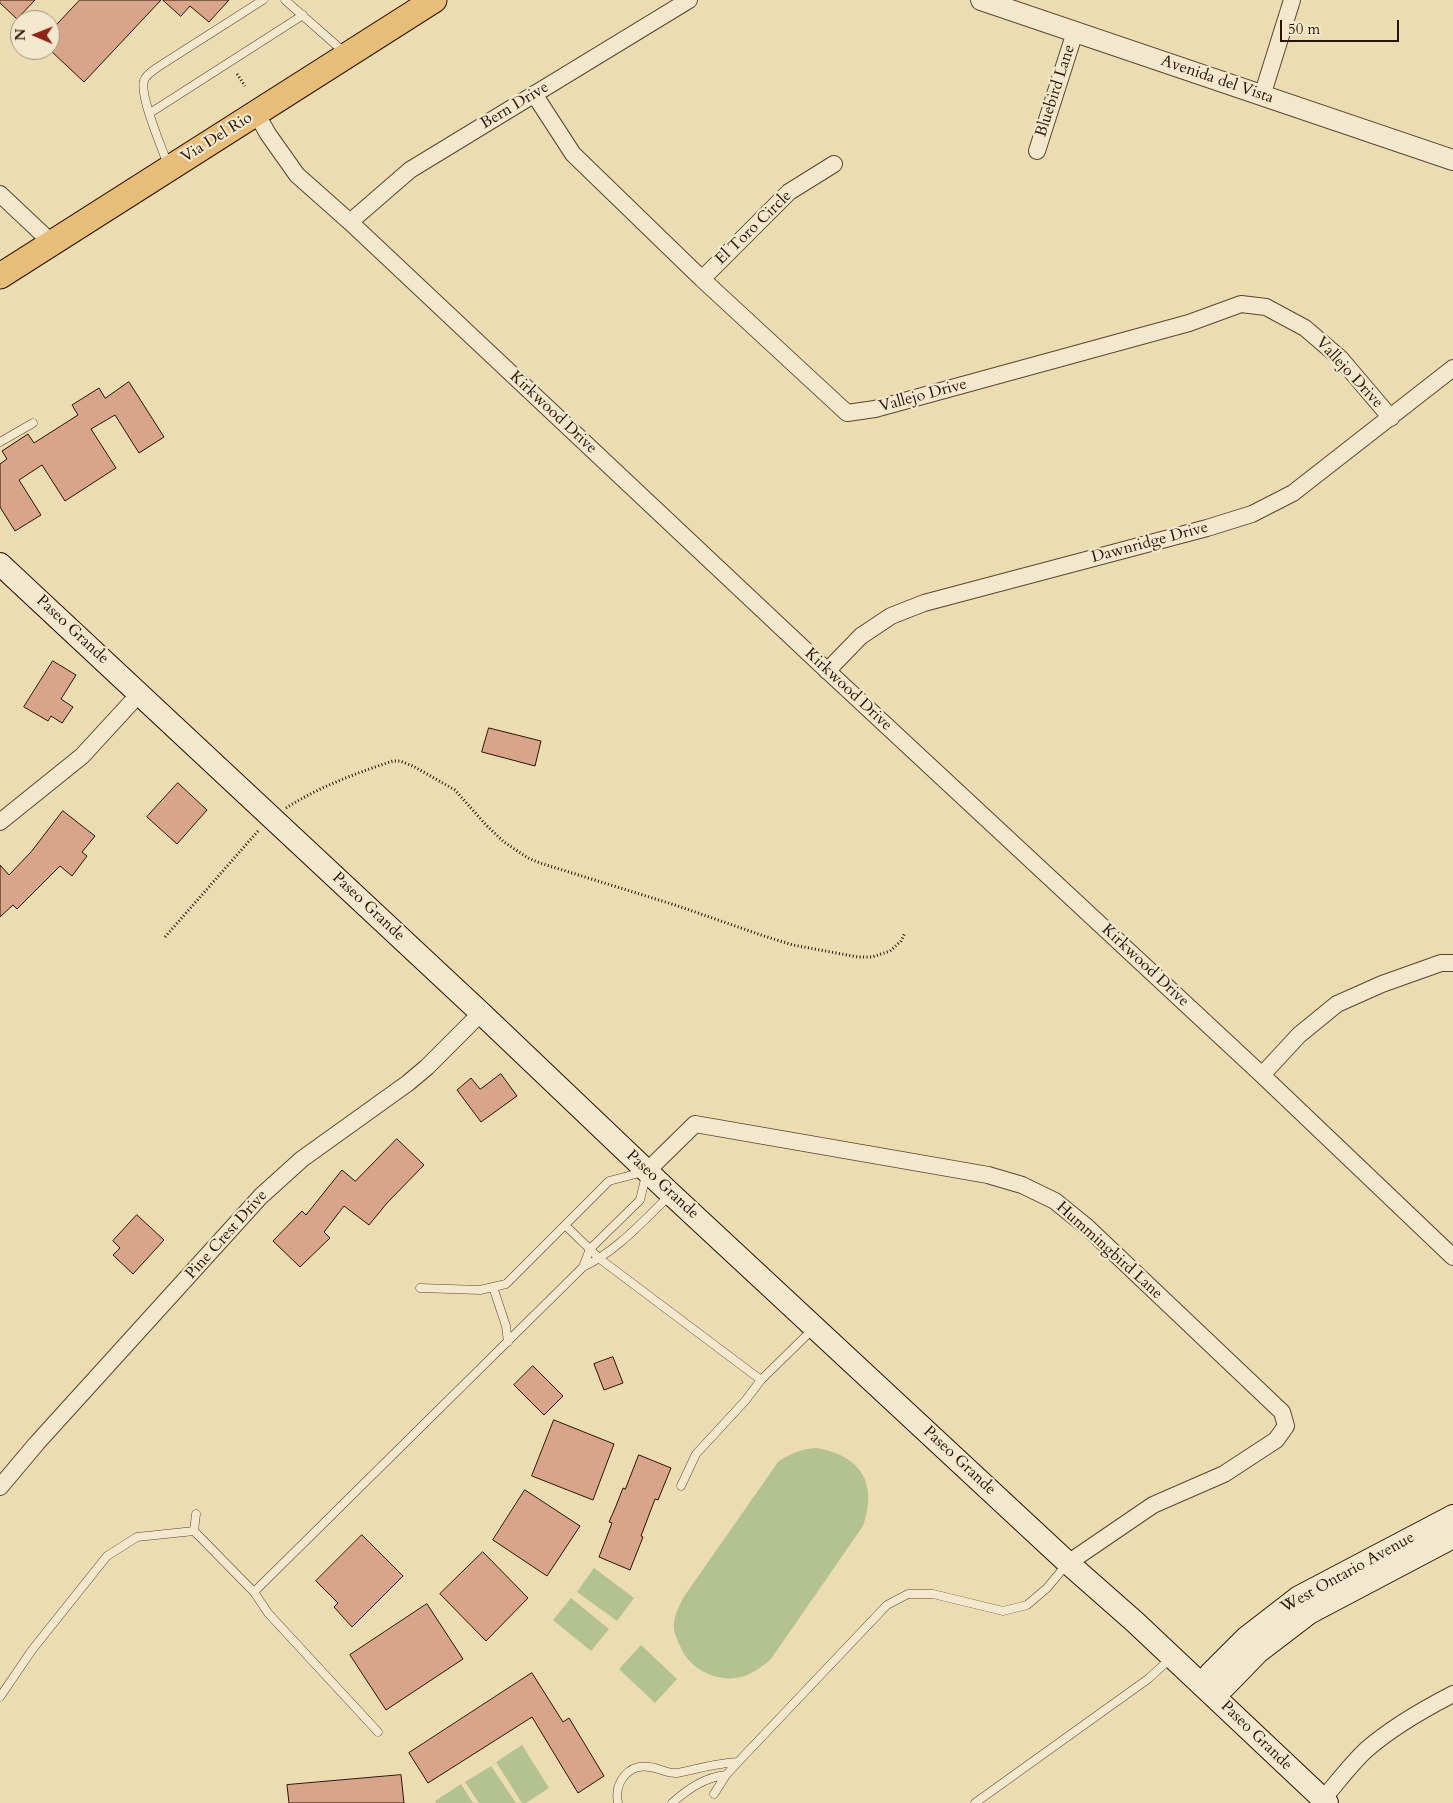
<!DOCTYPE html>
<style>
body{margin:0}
#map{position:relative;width:1453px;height:1803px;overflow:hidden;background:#ecdcb2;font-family:Cardo,serif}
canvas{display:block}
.north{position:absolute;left:10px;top:10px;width:50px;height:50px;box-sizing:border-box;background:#f3e8cd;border:1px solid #a3937c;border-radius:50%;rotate:271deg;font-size:14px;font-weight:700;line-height:20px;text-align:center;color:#2b1303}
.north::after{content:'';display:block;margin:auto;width:18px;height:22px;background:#8f2418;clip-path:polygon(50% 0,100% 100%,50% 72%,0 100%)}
.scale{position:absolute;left:1280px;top:20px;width:119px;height:22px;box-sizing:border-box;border:2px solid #2b1303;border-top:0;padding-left:6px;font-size:15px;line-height:18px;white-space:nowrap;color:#2b1303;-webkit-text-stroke:4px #f3e8cd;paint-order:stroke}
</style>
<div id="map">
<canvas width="1453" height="1803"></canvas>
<div class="north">N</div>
<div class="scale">50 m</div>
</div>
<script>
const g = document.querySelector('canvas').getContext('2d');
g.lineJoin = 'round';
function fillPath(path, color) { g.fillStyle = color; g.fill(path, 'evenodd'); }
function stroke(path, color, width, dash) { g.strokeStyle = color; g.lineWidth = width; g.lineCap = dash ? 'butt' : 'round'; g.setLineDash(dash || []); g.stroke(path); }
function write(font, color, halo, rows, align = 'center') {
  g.font = font + ' Cardo,serif'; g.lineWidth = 4.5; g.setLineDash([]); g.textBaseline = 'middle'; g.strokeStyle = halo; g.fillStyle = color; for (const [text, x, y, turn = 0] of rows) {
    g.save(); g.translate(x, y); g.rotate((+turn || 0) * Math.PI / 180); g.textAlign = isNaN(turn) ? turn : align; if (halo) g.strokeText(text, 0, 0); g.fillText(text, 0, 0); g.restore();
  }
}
fillPath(new Path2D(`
 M817,1448C861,1456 878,1483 863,1526L771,1659C762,1667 752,1674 741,1677C717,1683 689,1669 680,1646C678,1641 674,1633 674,1628C673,1617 679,1607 683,1598L778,1462C791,1453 801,1449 817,1448Z
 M594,1568L634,1598L617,1621L577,1592Z
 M571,1598L609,1629L591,1651L553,1620Z
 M641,1645L677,1679L655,1703L619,1669Z
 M522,1745L549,1788L526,1803H522L496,1762Z
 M491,1766L516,1803H479L465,1782Z
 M461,1784L473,1803H436L435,1801Z`), '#b3c28f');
const building = new Path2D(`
 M0,0H35L17,19L0,3Z
 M80,0H161L84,82L50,50V32Z
 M163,0H229L209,22L190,6L181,16Z
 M129,382L164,437L139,453L115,415L91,429L116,468L65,501L42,465L19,480L41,515L15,531L0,507V464L7,459L2,451L28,434L34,443L78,415L72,405L99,388L105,398Z
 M53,661L76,675L61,699L73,707L62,723L51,716L48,721L24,707Z
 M489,728L541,741L535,766L482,752Z
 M178,783L207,810L177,844L147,817Z
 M63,811L95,836L82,852L87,856L72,876L60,866L17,909L13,905L0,917V865L9,875L31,852Z
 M501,1074L517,1096L481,1122L457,1090L471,1078L480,1089Z
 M397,1139L424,1165L387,1203L369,1225L344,1206L324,1232L330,1238L300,1267L273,1241L302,1211L306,1215L342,1170L355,1181Z
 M137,1215L164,1240L133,1274L113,1255L120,1248L113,1241Z
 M613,1357L623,1383L604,1390L594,1364Z
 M533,1366L563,1396L544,1415L514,1385Z
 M554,1420L614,1444L593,1500L532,1476Z
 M639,1455L671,1468L658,1500L655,1499L641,1536L643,1537L630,1570L599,1557L612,1523L609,1522L616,1506L623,1488L625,1489Z
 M525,1490L580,1526L547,1576L493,1540Z
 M362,1535L403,1576L352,1627L334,1607L338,1603L316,1581Z
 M483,1552L528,1598L486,1641L440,1594Z
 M427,1604L463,1659L386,1710L350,1655Z
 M532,1673L563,1722L569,1718L604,1776L578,1793L532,1717L428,1783L409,1753Z
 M401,1775L404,1803H289L287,1785Z`);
fillPath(building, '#d9a58a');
stroke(building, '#2b1303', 1);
const service = new Path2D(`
 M285,0L344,52
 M150,113L303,15
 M168,165C162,148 139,95 144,81C146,74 153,71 158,67L263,0
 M0,442L33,423
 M565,1225L600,1259L761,1380
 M583,1267C617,1251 642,1222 669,1196
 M493,1287L506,1326L508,1342
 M681,1486L696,1454L745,1401L761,1380L814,1328
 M196,1514L194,1531L254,1592L268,1613L378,1732
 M254,1592L583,1267L590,1249L640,1200L647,1171L609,1181L506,1284L480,1290L420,1288
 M0,1697L32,1650L107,1556L137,1537L194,1531
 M714,1794L726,1775L738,1762L887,1605L908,1594H933L1003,1611L1027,1605L1047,1588L1067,1564
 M618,1803C614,1783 628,1763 650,1767C659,1768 668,1774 677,1773C697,1769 716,1763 738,1762
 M672,1803C688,1789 705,1777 726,1775
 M975,1803L1148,1679L1170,1659`);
const minor = new Path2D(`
 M534,94L573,154L702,279L847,413L875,409L1189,323L1241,304L1266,307L1305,328L1340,358L1391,418
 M1262,96L1292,0
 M256,113L268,134L297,175L350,222L819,663L1262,1075L1453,1257
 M1037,151L1075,32
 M0,194L52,243
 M350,222L410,170L689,0
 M702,279L789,192L834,164
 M827,671L861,636L891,616L924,603L1207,528L1252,514L1293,493L1453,368
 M0,822L82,756L140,693
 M1262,1075L1299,1035L1337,1004L1382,984L1441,963H1453
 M647,1171L695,1124L988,1175L1022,1185L1055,1201L1087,1227L1282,1412L1286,1426L1276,1440L1224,1474L1153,1505L1068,1563
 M0,1487L37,1443L261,1196L302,1159L408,1083L427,1067L481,1013
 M1323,1799C1337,1783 1350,1765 1366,1750C1392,1727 1422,1710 1453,1694`);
const tertiary = new Path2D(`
 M981,0L1453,160`);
const secondary = new Path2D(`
 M0,564L481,1013L671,1194L1068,1563L1135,1622L1327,1803
 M1208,1690L1210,1674L1246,1638L1299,1597L1453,1516
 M1208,1690L1224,1687L1258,1652L1309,1613L1453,1537`);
const primary = new Path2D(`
 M0,276L434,0`);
stroke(service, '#5b452f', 9);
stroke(minor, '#5b452f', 18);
stroke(tertiary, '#5b452f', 22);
stroke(secondary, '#2b1303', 24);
stroke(primary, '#2b1303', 27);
stroke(new Path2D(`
 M237,74L245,86
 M286,808C319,787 356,773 393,761H400L413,766L455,790L486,825L504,842L528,858L540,863L675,905L764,936L793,945L858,957H872L890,951L901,941L905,933
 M165,937L258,831`), '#2b1303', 3, [1, 2.5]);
stroke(service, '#f3e8cd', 8);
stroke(minor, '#f3e8cd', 16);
stroke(tertiary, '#f3e8cd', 20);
stroke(secondary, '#f3e8cd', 22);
stroke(primary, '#e6be79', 25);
write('16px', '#2b1303', '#f3e8cd', [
 ["Avenida del Vista",1217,80,19],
 ["Bluebird Lane",1056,91,-72],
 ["Bern Drive",515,106,-31],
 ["Via Del Rio",217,138,-32],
 ["El Toro Circle",754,228,-44],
 ["Vallejo Drive",1349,373,47],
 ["Vallejo Drive",923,396,-15],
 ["Kirkwood Drive",553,413,43],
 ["Dawnridge Drive",1150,543,-15],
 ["Paseo Grande",72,630,43],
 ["Kirkwood Drive",848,690,43],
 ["Paseo Grande",368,907,43],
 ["Kirkwood Drive",1145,966,43],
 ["Paseo Grande",662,1185,43],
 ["Pine Crest Drive",227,1235,-48],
 ["Hummingbird Lane",1109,1251,42],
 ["Paseo Grande",959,1461,43],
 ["West Ontario Avenue",1348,1573,-29],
 ["Paseo Grande",1256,1736,44]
]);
</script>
